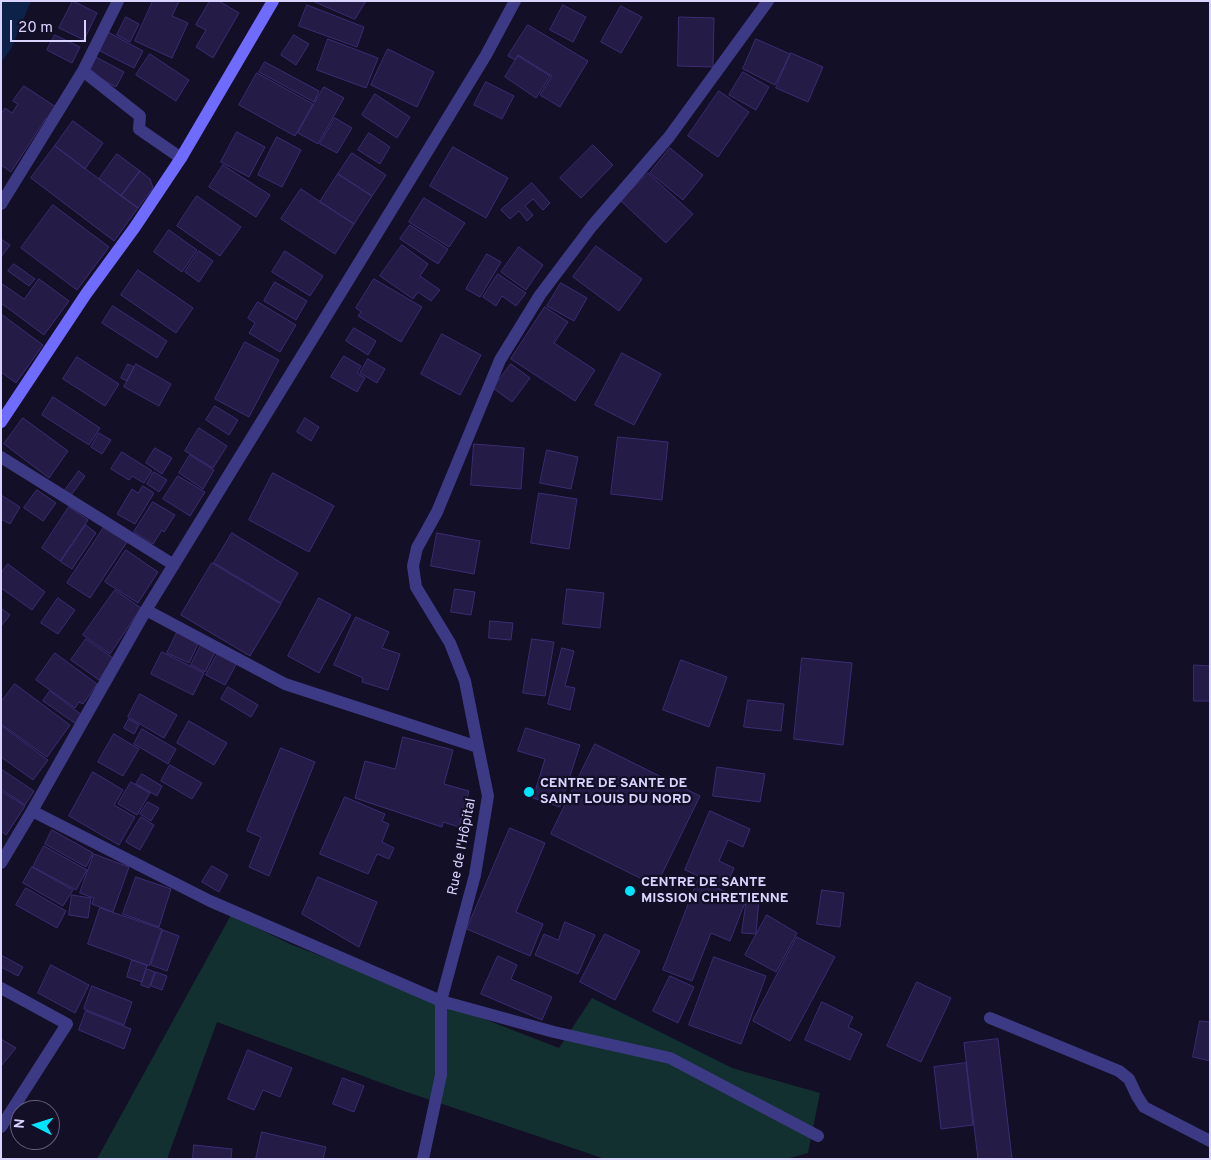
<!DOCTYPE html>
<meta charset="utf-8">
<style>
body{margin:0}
#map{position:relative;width:1211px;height:1160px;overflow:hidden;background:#130f26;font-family:Overpass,sans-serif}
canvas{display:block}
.frame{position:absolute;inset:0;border:2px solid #d9d4ff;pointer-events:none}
.north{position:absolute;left:10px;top:1100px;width:50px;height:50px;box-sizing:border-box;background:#130f26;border:1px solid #625e7d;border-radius:50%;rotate:275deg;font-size:14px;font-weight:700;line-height:20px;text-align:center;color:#d9d4ff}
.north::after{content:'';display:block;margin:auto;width:18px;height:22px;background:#00e5ff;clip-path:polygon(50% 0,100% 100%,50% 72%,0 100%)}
.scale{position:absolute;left:10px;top:20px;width:76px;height:22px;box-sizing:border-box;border:2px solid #d9d4ff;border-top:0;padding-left:6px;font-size:15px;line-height:18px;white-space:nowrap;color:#d9d4ff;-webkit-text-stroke:4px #130f26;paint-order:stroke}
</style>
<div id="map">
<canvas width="1211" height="1160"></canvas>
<div class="frame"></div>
<div class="north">N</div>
<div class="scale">20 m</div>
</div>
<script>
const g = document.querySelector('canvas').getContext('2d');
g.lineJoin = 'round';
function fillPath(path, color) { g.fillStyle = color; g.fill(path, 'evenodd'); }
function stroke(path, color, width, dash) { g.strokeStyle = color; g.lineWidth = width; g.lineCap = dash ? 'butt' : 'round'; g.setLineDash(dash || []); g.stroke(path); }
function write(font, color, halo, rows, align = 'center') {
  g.font = font + ' Overpass,sans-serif'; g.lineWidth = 4.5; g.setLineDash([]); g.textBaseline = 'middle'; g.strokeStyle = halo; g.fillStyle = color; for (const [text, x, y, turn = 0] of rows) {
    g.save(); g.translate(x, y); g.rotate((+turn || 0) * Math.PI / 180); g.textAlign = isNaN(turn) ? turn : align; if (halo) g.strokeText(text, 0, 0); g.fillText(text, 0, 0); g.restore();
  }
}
fillPath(new Path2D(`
 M231,915L290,944L559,1048L592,998L732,1068L820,1093L808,1153L786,1159H605L398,1089L217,1022L167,1159H97Z`), '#12302f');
fillPath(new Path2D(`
 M1,1H31L11,49L1,62Z`), '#0c2248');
const building = new Path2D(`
 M73,1L97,13L84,40L59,28Z
 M153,1H179L172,16L188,23L172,58L135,41Z
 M210,1H219L239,13L213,58L196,47L206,30L196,25Z
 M313,1H366L355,19Z
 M307,5L364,27L357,47L299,26Z
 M563,5L586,17L573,42L550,30Z
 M621,6L642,17L621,53L601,42Z
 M126,17L139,24L130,42L117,35Z
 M679,17L714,18L713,67L678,66Z
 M528,25L588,61L560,107L540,95L552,76L518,55L515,60L508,56Z
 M108,32L143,51L134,68L98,50Z
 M55,35L80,47L72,63L47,50Z
 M294,35L309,44L296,65L281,55Z
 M328,39L378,58L366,88L317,70Z
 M756,39L790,54L775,85L743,69Z
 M388,49L434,72L417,107L371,85Z
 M791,53L823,67L808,102L776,88Z
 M150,54L189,80L176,101L136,75Z
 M518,56L550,76L536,98L505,77Z
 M96,57L124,72L116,87L88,72Z
 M265,62L319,91L314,102L259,72Z
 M743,72L769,87L756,110L729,95Z
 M257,73L313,104L295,136L239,105Z
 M486,82L514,96L502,119L474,105Z
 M24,86L56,107L48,120L46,118L11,172L1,165V114L5,108L12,113L18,104L13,101Z
 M324,87L344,98L318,144L298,133Z
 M719,91L749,112L718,157L688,136Z
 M375,94L410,117L397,138L362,115Z
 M335,118L352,128L337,153L320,144Z
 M73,121L103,143L85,169L55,146Z
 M237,132L265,147L249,177L221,162Z
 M369,133L390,147L380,164L358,150Z
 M277,137L301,150L282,187L258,175Z
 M593,145L613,165L581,198L560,178Z
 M55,146L138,208L114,241L31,178Z
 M453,147L508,178L486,218L430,186Z
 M670,148L703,175L683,200L650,173Z
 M352,153L386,175L372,196L338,174Z
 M117,154L140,171L121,196L99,179Z
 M223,165L270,195L256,217L209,187Z
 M140,171L150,179L153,188L138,208L121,196Z
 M648,173L693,214L666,243L621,201Z
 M338,174L372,196L354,224L320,202Z
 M532,183L550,203L543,210L533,199L525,206L533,215L527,221L519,211L510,219L501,210Z
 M301,189L354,224L335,254L281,219Z
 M197,196L241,227L220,256L177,226Z
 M424,198L465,223L449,247L409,222Z
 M53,205L109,247L77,290L21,248Z
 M410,225L448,249L438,264L400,239Z
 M169,230L197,250L182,272L154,252Z
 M1,239L10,245L1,257Z
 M402,245L428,264L420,276L440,290L431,301L418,292L413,299L380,276Z
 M596,246L642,279L619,311L573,277Z
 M519,247L543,265L526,290L501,272Z
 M199,251L213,261L199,282L185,272Z
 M285,251L323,276L310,296L272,272Z
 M487,254L501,262L480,297L466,289Z
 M14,264L35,279L29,286L8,271Z
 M138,270L193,308L176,333L121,295Z
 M498,274L526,293L516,306L502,296L496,306L483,297Z
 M39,279L69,301L44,335L1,303V283L24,299Z
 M374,279L422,307L401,342L358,316L361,312L356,308Z
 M275,282L307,301L296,320L264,301Z
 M561,283L587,298L574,321L547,306Z
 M258,302L296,325L280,352L249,333L255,323L248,318Z
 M113,306L167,341L157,358L102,323Z
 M545,307L568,322L554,343L595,370L575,401L511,359Z
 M1,314L43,345L16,383L1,372Z
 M354,328L376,341L368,355L346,341Z
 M442,334L481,355L460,395L421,374Z
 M245,342L279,360L249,417L215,399Z
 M622,353L661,374L634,425L595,405Z
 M344,356L361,366L357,373L365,378L357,392L331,377Z
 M77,357L119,384L105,406L63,379Z
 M368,359L385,369L377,383L360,373Z
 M128,364L134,367L127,381L121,378Z
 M136,364L171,384L159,406L124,387Z
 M511,364L530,378L512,402L493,388Z
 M53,397L100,428L89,445L42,415Z
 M215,406L238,420L229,435L206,420Z
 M23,418L68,451L49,478L4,444Z
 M305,418L319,427L311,441L297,432Z
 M199,428L227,446L213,468L185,451Z
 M99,433L111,440L102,454L91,447Z
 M618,437L668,442L662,500L611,494Z
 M474,444L524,448L521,489L471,485Z
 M155,448L172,458L162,474L146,463Z
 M547,450L578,457L571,489L540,483Z
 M122,452L152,471L144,483L132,476L129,480L111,469Z
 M190,455L214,470L203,489L179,473Z
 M79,471L85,476L69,498L63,493Z
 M154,472L167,480L159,492L147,484Z
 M273,473L334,506L309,552L249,520Z
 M178,476L205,492L190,516L163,499Z
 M143,486L154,493L135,524L117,514L132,489L138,493Z
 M37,490L56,503L43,521L24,508Z
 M539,493L577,499L569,549L531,543Z
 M1,495L20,507L10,524L1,519Z
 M153,502L175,515L164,532L162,530L153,544L134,532Z
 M69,507L88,520L60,561L42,548Z
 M86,525L96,533L72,569L61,562Z
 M105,526L127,542L90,598L67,583Z
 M232,533L298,573L281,603L214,563Z
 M437,533L480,541L474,574L431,566Z
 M126,550L158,572L138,603L105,582Z
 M212,563L281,604L250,656L181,615Z
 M8,564L45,592L32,610L1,588V573Z
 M455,589L475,592L471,615L451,612Z
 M567,589L604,593L600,628L563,624Z
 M115,590L141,608L110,654L83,635Z
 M58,598L75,610L58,634L41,623Z
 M319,598L351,615L319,673L288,656Z
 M1,608L10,615L1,626Z
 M356,617L389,632L382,648L400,654L388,690L362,682L363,678L334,665Z
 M490,621L513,623L511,640L489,638Z
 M179,629L200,640L189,663L167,653Z
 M86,639L113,658L99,680L71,660Z
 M532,639L554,642L545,696L523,693Z
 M202,643L216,650L205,672L191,665Z
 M562,648L574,651L565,686L575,688L570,710L548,704Z
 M162,652L204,673L193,695L151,674Z
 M55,653L97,684L83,704L79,702L75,708L36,680Z
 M218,653L237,663L225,685L206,675Z
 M802,658L852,663L843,745L794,739Z
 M681,660L727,677L709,727L663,710Z
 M1194,665L1210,666V701H1194Z
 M15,684L70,725L47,757L1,724V702Z
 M228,687L258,705L251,717L221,699Z
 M50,691L82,715L76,724L43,701Z
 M140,694L177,715L164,738L128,717Z
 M748,700L784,704L781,731L744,727Z
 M129,719L139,725L134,734L124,728Z
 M189,721L227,743L214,765L177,743Z
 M2,726L48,760L33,780L1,757Z
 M526,728L580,745L560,807L533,798L545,759L518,751Z
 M142,729L176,749L168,764L134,744Z
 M114,734L139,749L123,776L98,762Z
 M403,737L453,750L444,784L469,791L459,827L443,822L442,827L355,798L365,761L395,769Z
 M595,744L700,796L656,886L551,834Z
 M281,748L315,762L269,876L249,867L261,837L247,831Z
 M170,765L202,783L192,799L161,781Z
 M717,767L765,774L760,802L713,796Z
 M1,769L34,791L25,805L1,789Z
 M93,772L123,790L114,805L135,817L119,845L69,816Z
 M142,774L162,786L157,796L136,784Z
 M131,782L150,793L137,815L118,804Z
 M1,791L25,806L6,835L1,831Z
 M345,797L385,814L382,821L389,824L382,842L394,848L389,859L377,854L368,874L320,854Z
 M148,802L159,808L151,821L140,814Z
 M710,811L750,829L743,847L728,840L719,861L734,868L725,888L685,870Z
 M141,817L154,825L140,850L126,842Z
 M510,828L545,843L516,912L543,924L530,956L467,929Z
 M52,830L93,853L86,867L45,844Z
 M44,846L87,870L76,890L33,867Z
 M94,854L129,867L113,912L92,904L94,898L80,893Z
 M212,866L228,875L219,892L202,882Z
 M32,867L73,890L63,906L23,883Z
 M136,877L171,889L159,927L123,914Z
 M318,877L377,902L359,947L302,914Z
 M698,880L746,900L730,941L711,933L692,981L663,970Z
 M26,888L66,911L57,928L16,905Z
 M822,890L844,893L840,927L817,924Z
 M72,895L91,898L88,918L69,915Z
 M747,898L759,899L756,934L742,933Z
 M100,908L162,929L149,966L88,944Z
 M767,915L797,933L776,972L745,955Z
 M565,922L595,935L578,974L535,955L544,934L558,940Z
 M163,930L179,936L167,971L151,965Z
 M605,934L640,951L615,1000L580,982Z
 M797,937L835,957L790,1041L753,1021Z
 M1,955L23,967L18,976L1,967Z
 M498,956L517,965L511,979L552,997L542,1020L481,994Z
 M714,957L766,976L741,1044L689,1025Z
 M132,960L147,965L142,982L127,977Z
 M51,965L89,985L75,1013L38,993Z
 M147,969L155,972L149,988L141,985Z
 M156,972L167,976L162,990L151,986Z
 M670,976L694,987L678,1023L653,1011Z
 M917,982L951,998L921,1062L887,1046Z
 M92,986L132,1002L124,1025L84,1009Z
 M822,1002L853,1017L848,1027L862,1034L850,1060L805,1040Z
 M86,1011L131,1029L124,1049L79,1030Z
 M1200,1021L1210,1022V1061L1193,1057Z
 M1,1039L16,1048L1,1066Z
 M998,1039L1012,1159H978L964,1043Z
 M248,1050L292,1068L280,1097L263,1090L254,1110L228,1099Z
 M966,1063L973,1125L941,1129L934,1067Z
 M343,1078L364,1086L354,1112L333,1104Z
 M262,1132L326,1147L323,1159H256Z
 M194,1145L232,1149L231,1159H193Z`);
fillPath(building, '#241b47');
stroke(building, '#3b2d73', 1);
stroke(new Path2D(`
 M118,1L83,71L140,116L139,129L181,158
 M1,204L83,71
 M1,457L174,565
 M146,610L285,684L478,747L488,796L475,875L441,1001V1075L423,1159
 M478,747L465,681L450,643L416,587L413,566L417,548L437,512L500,360L540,295L592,226L669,137L768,1
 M32,811L210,901L441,1001L554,1032L670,1058L818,1136
 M1,863L32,811L146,610L430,147L486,55L515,1
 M1,988L67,1024L1,1127
 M990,1018L1119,1071L1129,1079L1137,1096L1144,1107L1210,1141`), '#3d3a85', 12);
stroke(new Path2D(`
 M1,422L86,294L135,227L181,158L273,1`), '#6f6bff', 12);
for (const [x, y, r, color] of [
 [529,792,6,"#00e5ff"],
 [630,891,6,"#00e5ff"]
]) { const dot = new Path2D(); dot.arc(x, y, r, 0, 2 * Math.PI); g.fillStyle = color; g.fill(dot); stroke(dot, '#130f26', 2); }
write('bold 14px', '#d9d4ff', '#130f26', [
 ["CENTRE DE SANTE DE",540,784],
 ["SAINT LOUIS DU NORD",540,800],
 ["CENTRE DE SANTE",641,883],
 ["MISSION CHRETIENNE",641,899]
], 'left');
write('14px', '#d9d4ff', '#130f26', [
 ["Rue de l'Hôpital",463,847,-79]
]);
</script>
